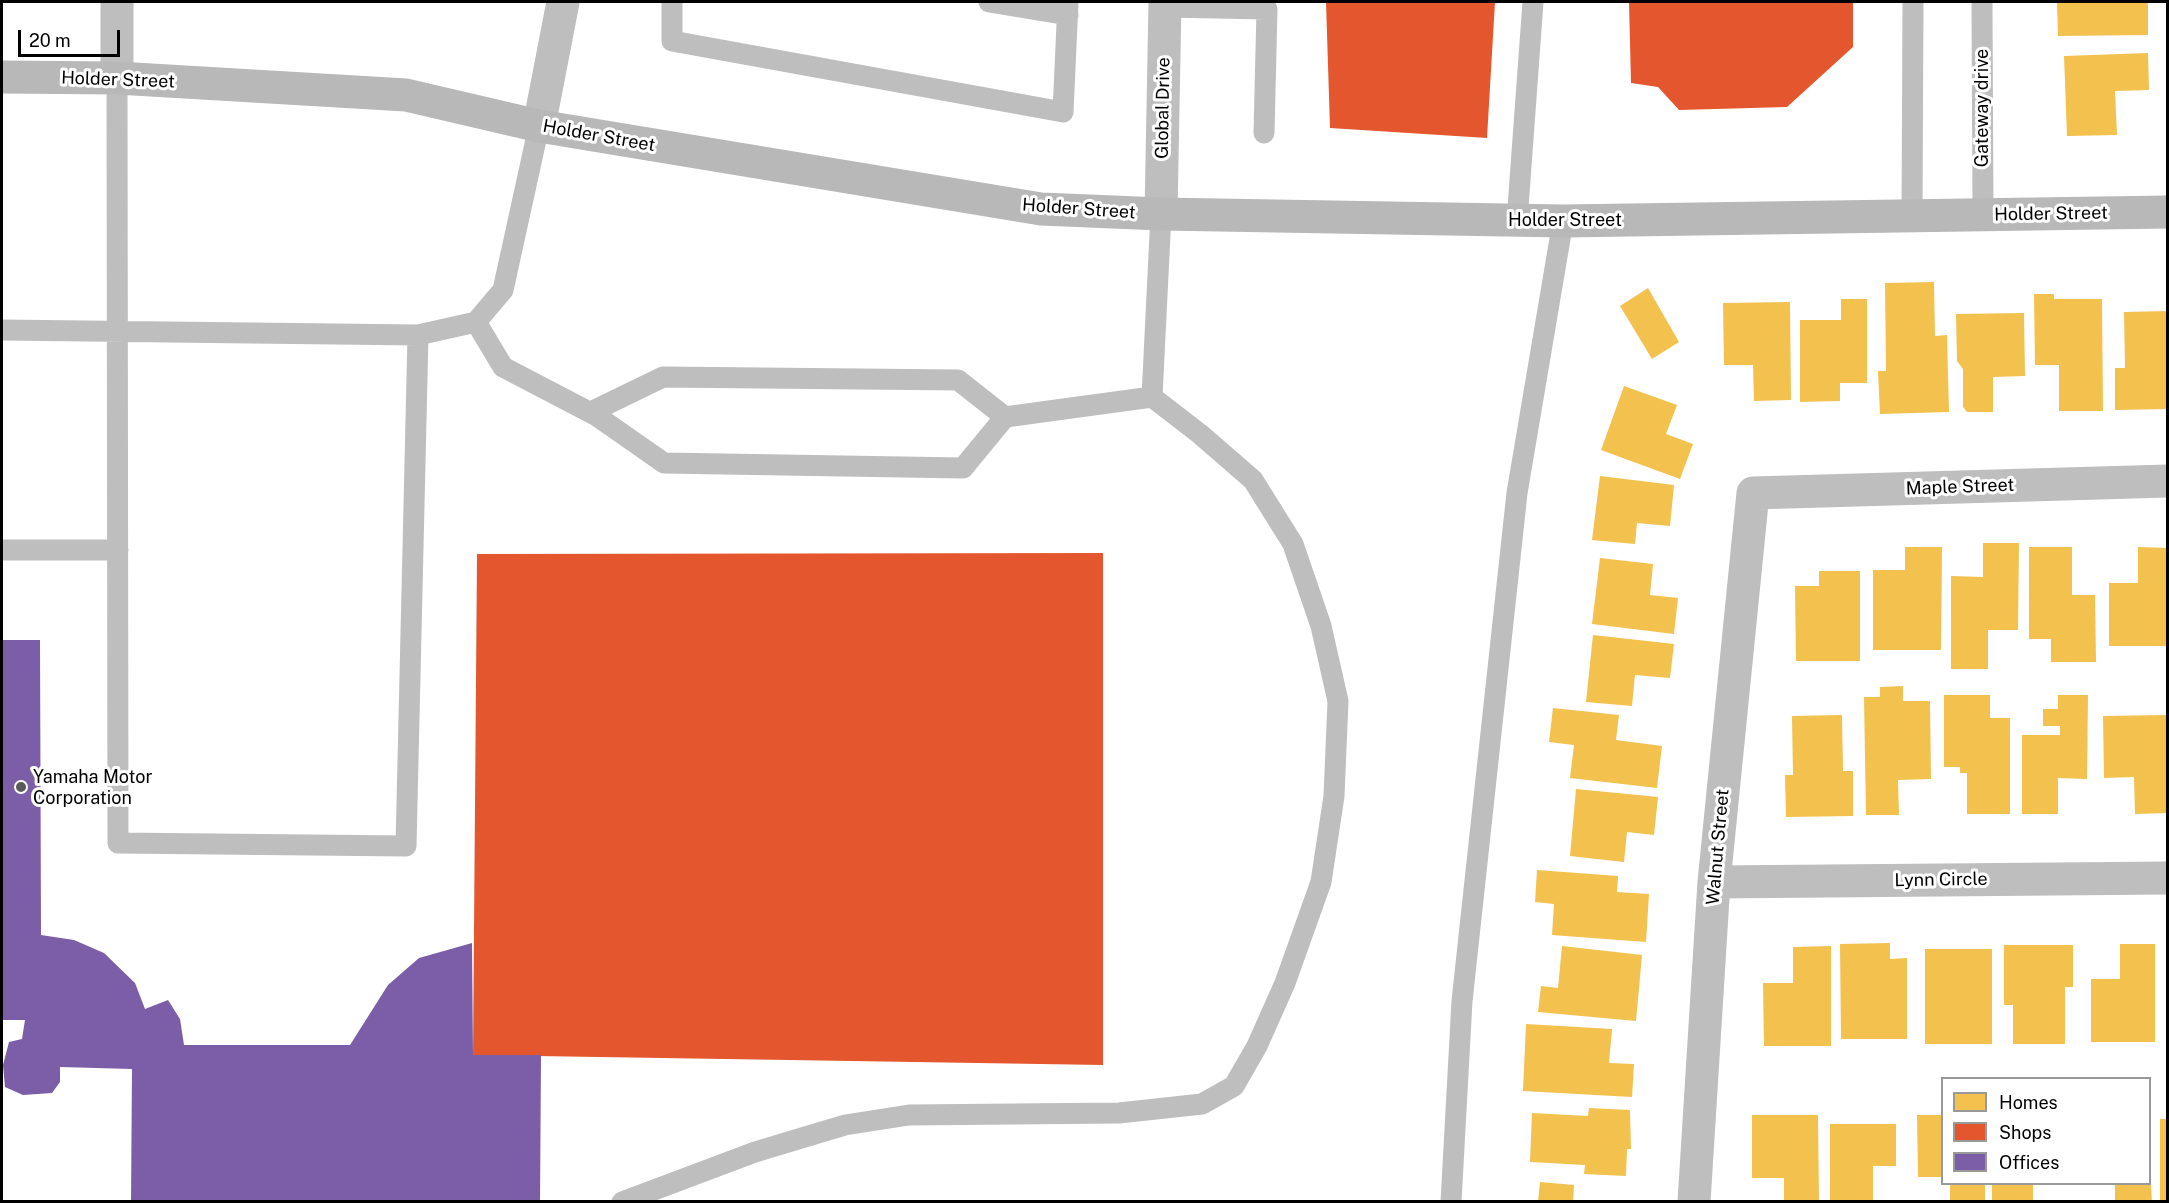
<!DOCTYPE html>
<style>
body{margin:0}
#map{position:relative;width:2169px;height:1203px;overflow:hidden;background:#fff;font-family:"Public Sans",sans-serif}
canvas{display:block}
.frame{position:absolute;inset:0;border:3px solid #000;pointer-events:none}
.legend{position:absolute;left:1941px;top:1077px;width:210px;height:108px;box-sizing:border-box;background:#fff;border:2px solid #999;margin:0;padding:8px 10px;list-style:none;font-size:18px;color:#000}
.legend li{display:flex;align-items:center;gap:12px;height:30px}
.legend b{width:30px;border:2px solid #999}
.scale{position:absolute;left:18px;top:30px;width:102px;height:27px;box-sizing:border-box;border:3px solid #000;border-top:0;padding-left:8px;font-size:18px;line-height:21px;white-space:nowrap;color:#000;-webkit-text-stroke:4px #fff;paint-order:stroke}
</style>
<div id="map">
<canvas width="2169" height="1203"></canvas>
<div class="frame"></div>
<ul class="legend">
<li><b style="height:16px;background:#f2c14e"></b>Homes</li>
<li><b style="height:16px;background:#e4572e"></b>Shops</li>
<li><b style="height:16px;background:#7b5ea7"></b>Offices</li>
</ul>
<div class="scale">20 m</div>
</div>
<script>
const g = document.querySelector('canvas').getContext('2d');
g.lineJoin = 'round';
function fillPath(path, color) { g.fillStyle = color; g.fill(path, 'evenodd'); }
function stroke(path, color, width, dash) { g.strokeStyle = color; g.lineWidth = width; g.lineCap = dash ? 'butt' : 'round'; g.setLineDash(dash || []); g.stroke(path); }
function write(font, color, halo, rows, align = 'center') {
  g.font = font + ' "Public Sans",sans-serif'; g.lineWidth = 6; g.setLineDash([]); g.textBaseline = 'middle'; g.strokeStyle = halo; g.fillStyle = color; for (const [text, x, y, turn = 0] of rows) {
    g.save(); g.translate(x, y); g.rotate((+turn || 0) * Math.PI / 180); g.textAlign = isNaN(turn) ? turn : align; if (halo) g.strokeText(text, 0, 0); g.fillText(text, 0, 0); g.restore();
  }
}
fillPath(new Path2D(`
 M2057,2H2148V35L2058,36Z
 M2148,53L2149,90L2115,91L2117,135L2067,136L2064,56Z
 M1934,282L1935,336L1947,335L1949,412L1880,414L1878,371H1886L1885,283Z
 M1648,288L1679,342L1652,359L1620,306Z
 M2034,294H2054V299H2102L2103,411H2059V365H2035Z
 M1841,299H1867V383H1840V401L1800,402V320H1841Z
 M1790,302L1791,400L1754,401L1753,365H1724L1723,303Z
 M2168,311V409L2115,410V368H2125L2124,312Z
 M2024,313L2025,376L1993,377V412H1967L1963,407V369L1957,361L1956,314Z
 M1624,386L1677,405L1666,434L1693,444L1680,479L1601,450Z
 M1600,476L1674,485L1670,526L1637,523L1635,544L1592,540Z
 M1983,543H2019L2018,630H1988V669H1951V576L1983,577Z
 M1905,547H1942L1941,650H1873V570H1905Z
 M2029,547H2072V595H2095L2096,662H2051V639H2029Z
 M2138,547L2168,548V646H2109V583H2138Z
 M1600,558L1653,564L1650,595L1678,598L1674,634L1592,624Z
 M1819,571H1860V661H1796L1795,586H1819Z
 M1593,635L1674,644L1670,678L1635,675L1632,706L1586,702Z
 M1903,686V701H1930L1931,779L1898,780L1899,815H1866L1864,697H1880V687Z
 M1944,695H1990V718H2010V814H1967V773H1960V767H1944Z
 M2058,695H2088L2087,779L2058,778V814H2022V735H2060V726H2043V709H2058Z
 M1553,708L1619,715L1616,740L1662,746L1657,788L1570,778L1574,745L1549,742Z
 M1842,715L1843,771H1853V816L1786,817L1785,775H1793L1792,716Z
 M2167,715L2168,813L2135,814L2134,777L2104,778L2103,716Z
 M1576,789L1658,797L1654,835L1627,832L1624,862L1570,856Z
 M1537,870L1618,876L1617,892L1649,894L1646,942L1552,935L1554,904L1535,902Z
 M1890,943V959L1907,958V1039H1841L1840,944Z
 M2120,944H2155V1042H2091V979H2120Z
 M2004,945H2073V987H2065V1044H2013V1005H2004Z
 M1562,946L1642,955L1636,1021L1538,1012L1541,986L1558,988Z
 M1831,946V1046H1764L1763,983H1793V947Z
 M1925,949H1992V1044H1925Z
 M1526,1024L1612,1029L1609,1063L1634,1064L1632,1097L1523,1091Z
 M1589,1108L1630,1110L1631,1149H1627L1626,1176L1584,1174L1585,1165L1530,1162L1532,1113L1588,1116Z
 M1752,1115H1818L1819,1202H1784V1178H1752Z
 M1917,1115H1942V1177H1918Z
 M2160,1119H2168V1202H2160Z
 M1830,1124H1896V1166H1873V1202H1830Z
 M2150,1172L2152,1202H2115V1184H2150Z
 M1540,1182L1574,1185L1573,1202H1538Z
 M1950,1184H1985V1202H1950Z
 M1992,1184H2033V1202H1992Z`), '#f2c14e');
fillPath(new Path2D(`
 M1326,2H1495L1487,138L1330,128Z
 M1629,2H1853V47L1787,107L1679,110L1658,87L1631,83Z
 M1103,553V1065L473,1055L477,554Z`), '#e4572e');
fillPath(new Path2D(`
 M2,640H40L41,935L74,940L104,953L135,983L145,1009L168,1000L180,1019L184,1045H350L388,985L419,958L472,943L473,1055H541L540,1202H131L132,1069L60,1067V1082L52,1093L23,1095L5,1087L3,1065L9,1042L22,1039L25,1020H2Z`), '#7b5ea7');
stroke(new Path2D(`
 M672,2V41L1063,112L1068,2
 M989,2L1068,15
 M1982,2L1983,215
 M1165,7L1267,9L1264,133
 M117,78L118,843L406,846L418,335L476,322L503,290L539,126
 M1912,216L1913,2
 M1517,221L1533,2
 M476,322L503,367L595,415
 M2,330L418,335
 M1005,417L958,380L663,377L591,412L664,463L963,468L1005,417L1152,397
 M2,550H118
 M622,1202L755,1152L845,1125L909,1115L1119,1113L1202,1104L1234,1086L1257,1046L1285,983L1321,882L1334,796L1338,701L1321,626L1293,544L1253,480L1200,434L1152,397L1161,214
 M1451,1202L1462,1001L1517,493L1563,221`), '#bebebe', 21);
stroke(new Path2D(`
 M117,2V78
 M539,126L563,2
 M1161,214L1165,2
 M1714,882L2168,878
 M1694,1202L1714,882L1753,493L2168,481`), '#bebebe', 33);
stroke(new Path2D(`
 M2,77L117,78L406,95L539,126L1041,209L1161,214L1563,221L2168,212`), '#b8b8b8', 33);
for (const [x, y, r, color] of [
 [21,787,6,"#595959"]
]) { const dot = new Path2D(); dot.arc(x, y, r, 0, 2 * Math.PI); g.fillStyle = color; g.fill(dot); stroke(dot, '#fff', 2); }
write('18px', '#000', '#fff', [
 ["Holder Street",118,80,2],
 ["Global Drive",1163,108,-89],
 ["Gateway drive",1982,108,-90],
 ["Holder Street",599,136,10],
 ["Holder Street",1079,209,4],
 ["Holder Street",2051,214,-1],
 ["Holder Street",1565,220],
 ["Maple Street",1960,487,-2],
 ["Walnut Street",1718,847,-85],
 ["Lynn Circle",1941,880,-1]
]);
write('18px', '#000', '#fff', [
 ["Yamaha Motor",33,777],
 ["Corporation",33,798]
], 'left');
</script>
